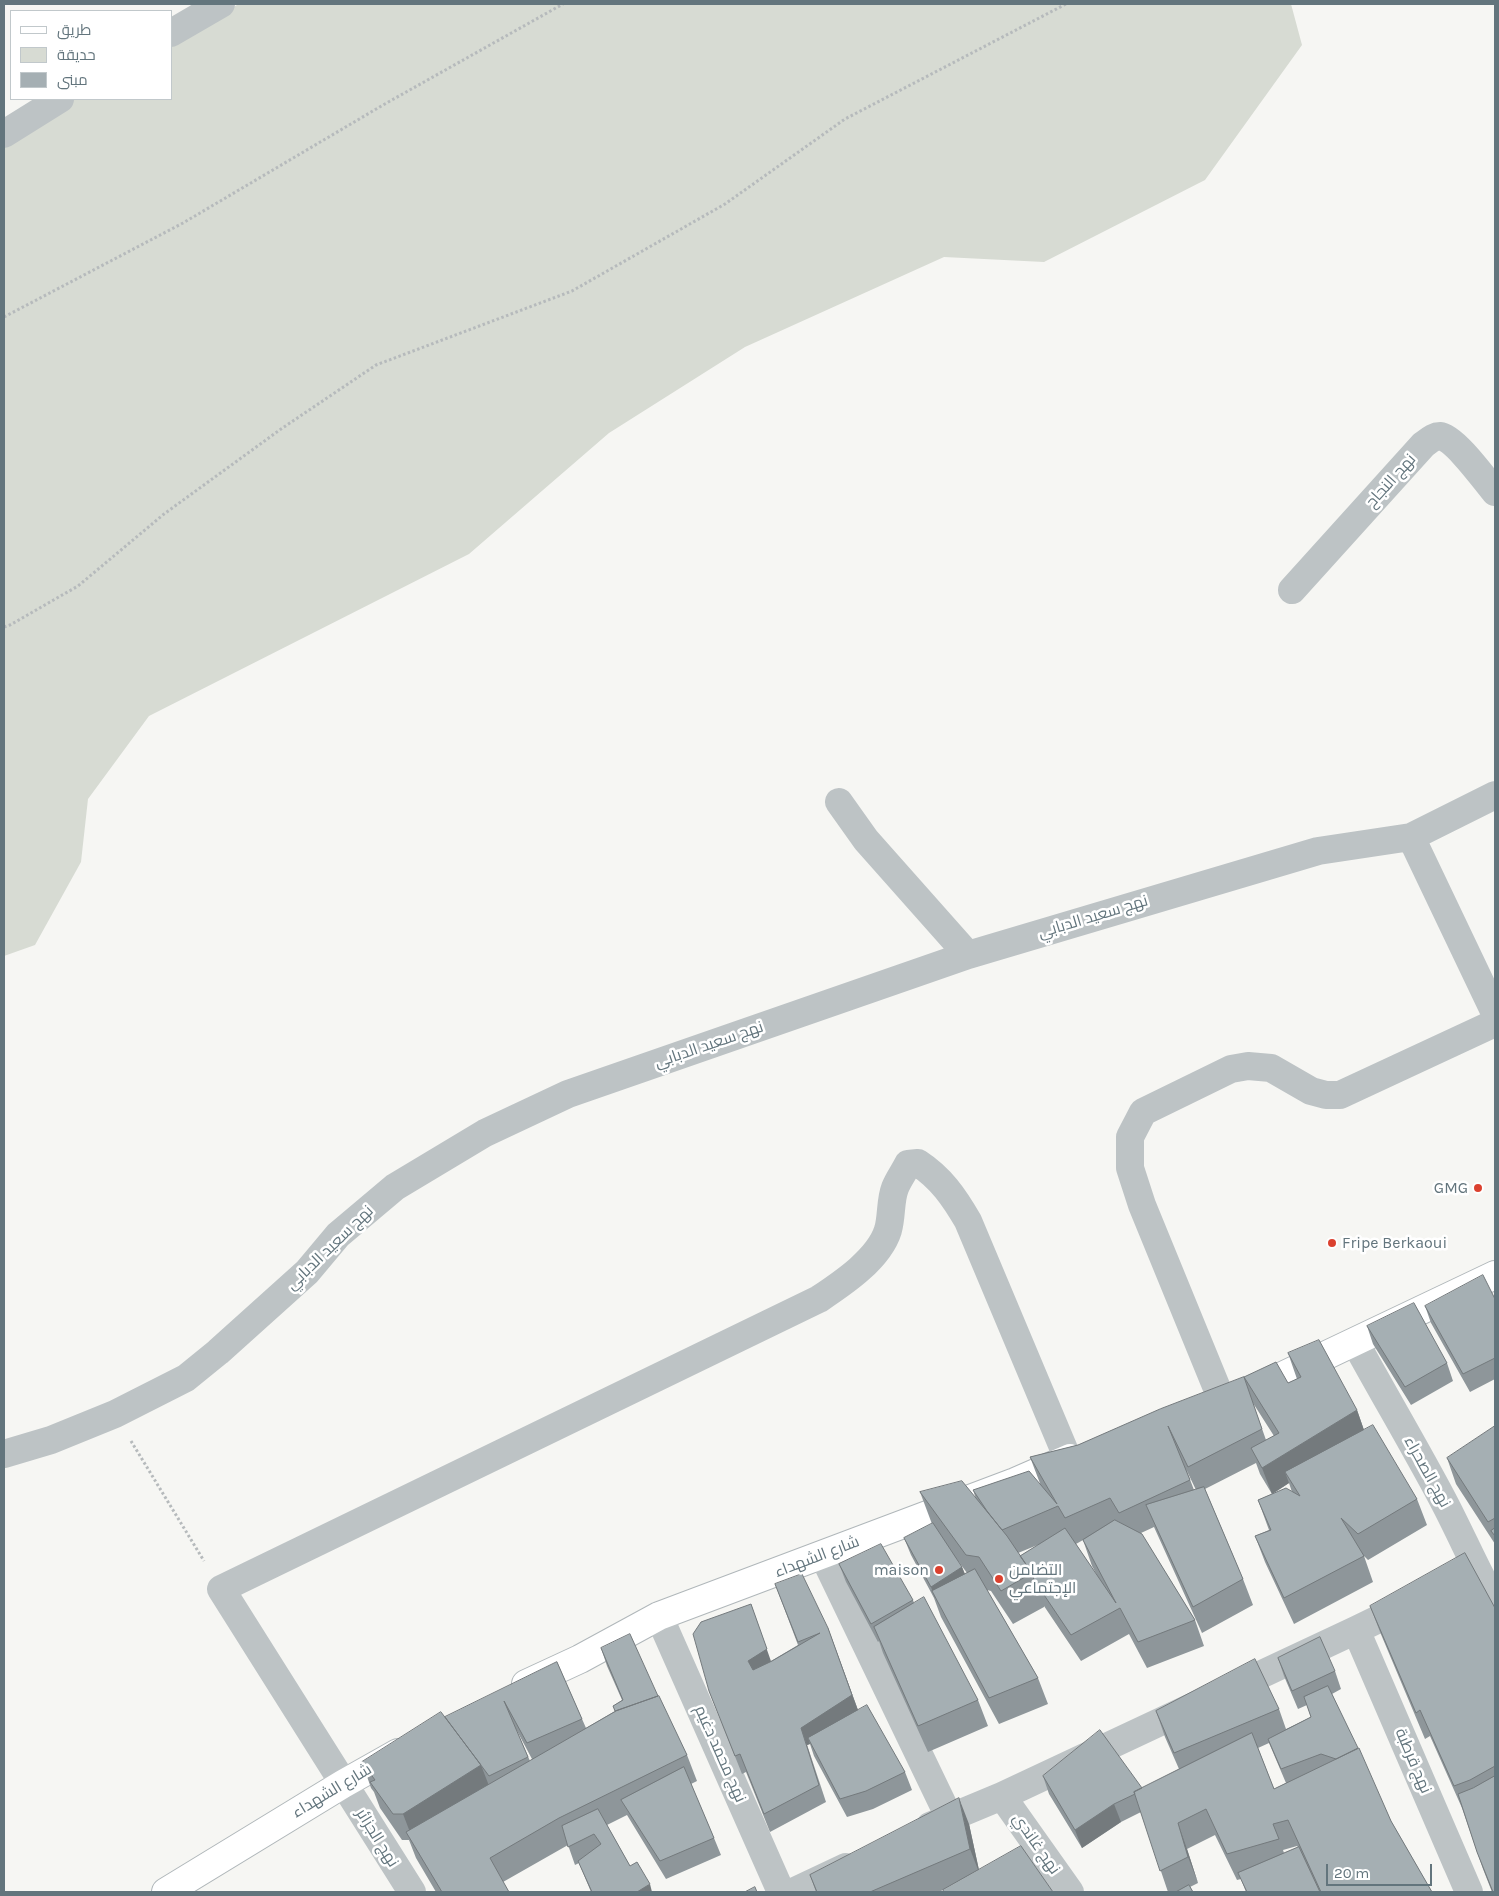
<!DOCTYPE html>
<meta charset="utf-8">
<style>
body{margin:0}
#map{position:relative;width:1499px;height:1896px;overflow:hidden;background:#f6f6f3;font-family:Karla,Cairo,sans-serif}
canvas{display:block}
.frame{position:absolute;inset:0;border:5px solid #63757d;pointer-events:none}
.legend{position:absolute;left:10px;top:10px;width:162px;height:90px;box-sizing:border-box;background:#fff;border:1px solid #c1c8cb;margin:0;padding:6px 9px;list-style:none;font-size:15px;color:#63757d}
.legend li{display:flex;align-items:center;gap:10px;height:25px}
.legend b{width:25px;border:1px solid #c1c8cb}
.scale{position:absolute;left:1326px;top:1864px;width:106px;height:22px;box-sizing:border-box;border:2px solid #63757d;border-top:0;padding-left:6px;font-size:15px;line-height:18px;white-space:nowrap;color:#63757d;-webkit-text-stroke:4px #fff;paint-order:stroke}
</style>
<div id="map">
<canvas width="1499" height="1896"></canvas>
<div class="frame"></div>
<ul class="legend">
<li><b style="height:6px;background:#fff"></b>طريق</li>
<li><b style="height:14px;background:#d7dbd3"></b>حديقة</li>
<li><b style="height:14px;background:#a5afb3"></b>مبنى</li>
</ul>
<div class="scale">20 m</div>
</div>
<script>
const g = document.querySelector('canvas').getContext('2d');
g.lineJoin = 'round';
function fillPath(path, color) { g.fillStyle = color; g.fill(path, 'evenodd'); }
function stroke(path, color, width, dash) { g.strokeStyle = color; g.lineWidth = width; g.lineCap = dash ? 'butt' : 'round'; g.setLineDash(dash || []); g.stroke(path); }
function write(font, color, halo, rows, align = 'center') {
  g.font = font + ' Karla,Cairo,sans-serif'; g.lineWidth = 5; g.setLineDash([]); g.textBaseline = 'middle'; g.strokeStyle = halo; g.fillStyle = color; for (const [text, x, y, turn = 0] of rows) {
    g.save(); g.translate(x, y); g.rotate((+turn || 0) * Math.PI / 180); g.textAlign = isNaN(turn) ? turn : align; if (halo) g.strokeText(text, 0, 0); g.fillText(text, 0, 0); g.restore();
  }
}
fillPath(new Path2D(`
 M239,4H1291L1302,45L1205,180L1044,262L944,257L745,347L609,433L469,554L149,716L88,799L81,862L35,945L4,956V145L72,99H171V40Z`), '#d7dbd3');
const secondary = new Path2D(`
 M1251,1391L1495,1275
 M526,1684L580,1659L659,1616L1015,1482L1070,1458
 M166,1892L343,1784L398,1753`);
stroke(secondary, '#b0b7ba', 30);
stroke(new Path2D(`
 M4,317L183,223L383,105L563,4
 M4,627L10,625L78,586L164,514L281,429L376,365L572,291L725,204L845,119L1066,4
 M131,1441L204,1561`), '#b6babc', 3, [2.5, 2.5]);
stroke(new Path2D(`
 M171,33L221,4
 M4,134L60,99
 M1292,590L1423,445C1429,441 1433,436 1440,436C1454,437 1485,480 1495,492
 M839,802L866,840L968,955
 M1411,837L1495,1013
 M1355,1342C1384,1395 1415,1447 1443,1500C1461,1534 1476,1570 1495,1603
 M1223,1403L1142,1205L1130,1168V1137L1143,1112L1231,1069L1248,1066L1271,1068L1311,1091L1326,1095H1340L1495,1023
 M4,1454L51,1440L115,1414L186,1378L218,1352L307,1272L338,1235L395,1187L485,1133L568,1094L968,955L1318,851L1411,837L1495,795
 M823,1555L949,1817
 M659,1616L781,1892
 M1356,1630L1469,1892
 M1002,1796L1070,1892
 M930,1826L1002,1796L1356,1630L1477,1571
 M412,1892L221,1589L819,1299C843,1283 879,1259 888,1230C892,1216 890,1201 895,1188C898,1180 904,1172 908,1164L918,1163C941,1178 954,1197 968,1221L1068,1459
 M793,1892L846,1867`), '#bdc3c5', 28);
stroke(secondary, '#fff', 28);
fillPath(new Path2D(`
 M1495,1299V1379L1470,1392L1431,1323L1425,1306Z
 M1367,1326L1447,1363L1453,1381L1411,1405L1373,1344Z
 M1288,1353L1357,1410L1364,1430L1417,1499L1427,1525L1368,1560L1364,1556L1373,1582L1294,1624L1265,1562L1255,1536L1269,1530L1258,1500L1272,1494L1260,1474L1256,1463L1205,1489L1243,1579L1253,1605L1202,1633L1154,1527L1141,1533L1195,1620L1204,1646L1147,1668L1129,1634L1081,1661L1044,1606V1607L1013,1624L991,1591L987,1590L1038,1678L1048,1704L999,1724L941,1617L934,1598L911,1555L904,1538L932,1524L920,1492L976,1499L973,1490L1041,1486L1030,1457L1078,1445L1244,1377L1288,1383L1297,1379ZM1253,1403L1274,1436L1266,1440ZM1186,1469L1196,1490H1194ZM1289,1483L1292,1492L1274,1493ZM1083,1540L1092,1566L1098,1577L1076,1544ZM1040,1544L1020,1556L1018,1553ZM956,1558L967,1573L965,1574L962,1567Z
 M1495,1426V1544L1456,1484L1447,1458Z
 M839,1564L913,1600L914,1603L978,1700L988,1726L928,1752L883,1653L879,1641L878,1642L846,1582Z
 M775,1584L828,1628L858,1710L905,1772L912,1790L873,1809L847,1817L814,1756L810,1744L807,1745L826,1802L770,1832L746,1772L742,1774L709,1691L771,1661L798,1645Z
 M1370,1606L1495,1608V1892H1492L1483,1869L1462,1808L1430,1736L1425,1739L1380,1632Z
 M601,1648L658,1696L687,1755L697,1781L691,1784L714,1838L721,1855L666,1879L627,1815L607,1825L630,1866L652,1892H591L579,1863L575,1865L568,1845L503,1882L509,1892H436L416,1858L409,1840H402L380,1808L374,1792L371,1788L362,1762L445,1718L557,1662L586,1728L615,1711L613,1706L622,1700L607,1666ZM516,1729L532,1759L530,1761Z
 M1278,1658L1335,1671L1341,1689L1332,1694L1391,1821L1432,1892H1246L1241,1879L1237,1880L1215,1835L1187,1849L1198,1883L1190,1887L1193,1892H1168L1141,1812L1121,1822L1082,1848L1049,1794L1043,1776L1142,1788L1179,1769L1165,1737L1156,1711L1279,1709L1286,1729L1311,1717L1307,1705L1298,1709L1284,1676ZM1269,1743L1286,1783L1274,1789L1258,1748ZM1297,1846L1298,1847L1284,1853L1283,1850Z
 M969,1824L979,1870L943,1890L939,1892H816L810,1875Z`), '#8e969a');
fillPath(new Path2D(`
 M1357,1410L1366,1436L1285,1472L1289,1483L1272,1494L1262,1468Z
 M962,1567L969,1585L935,1598L931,1587Z
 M751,1604L773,1667L755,1679L748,1661Z
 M828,1628L859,1713L808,1738L810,1744L807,1745L826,1802L801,1728Z
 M481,1765L491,1791L413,1840L403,1814Z
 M959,1798L969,1824L980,1875L970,1849Z
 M1114,1804L1121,1822L1082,1848L1075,1830Z
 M1178,1823L1187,1849L1198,1883L1188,1857Z
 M650,1884L652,1892H637Z`), '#747a7d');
const building = new Path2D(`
 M1483,1275L1495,1299V1358L1463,1374L1425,1306Z
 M1414,1303L1447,1363L1405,1387L1367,1326Z
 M1319,1340L1357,1410L1262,1468L1251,1448L1279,1433L1244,1377L1276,1362L1288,1383L1301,1377L1288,1353Z
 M1244,1377L1262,1429L1188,1467L1168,1426L1190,1480L1119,1513L1110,1498L1065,1518L1058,1506L1002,1530L987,1511L973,1490L1029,1471L1057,1504L1030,1457L1078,1445L1160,1409Z
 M1373,1425L1417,1499L1358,1534L1341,1518L1364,1556L1284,1598L1255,1536L1271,1530L1258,1500L1286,1488L1300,1496L1285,1472Z
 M1495,1426V1518L1488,1522L1447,1458Z
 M962,1481L1007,1536L1032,1573L1001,1591L979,1557L966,1555L920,1492Z
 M1204,1487L1243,1579L1193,1607L1146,1505Z
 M1115,1520L1142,1534L1195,1620L1138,1642L1120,1608L1071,1635L1034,1580L1032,1573L1020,1556L1065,1528L1116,1603L1083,1540Z
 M933,1523L962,1567L931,1587L904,1538Z
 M1495,1528V1536L1491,1531Z
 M881,1544L913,1600L871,1624L839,1564Z
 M1465,1553L1495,1608V1766L1470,1780L1454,1786L1420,1710L1416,1713L1370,1606Z
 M975,1569L1038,1678L989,1698L932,1591Z
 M802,1574L828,1628L852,1695L801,1728L819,1785L764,1814L740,1754L735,1756L709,1691L693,1634L701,1622L751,1604L767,1649L748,1661L753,1670L772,1661L820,1633L798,1642L775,1584Z
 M924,1597L978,1700L918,1726L874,1627Z
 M630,1634L658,1696L615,1711L613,1706L623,1700L601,1648Z
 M1320,1637L1335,1671L1292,1691L1278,1658Z
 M1255,1659L1279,1709L1174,1753L1156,1711Z
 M557,1662L582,1719L527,1743L504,1701L528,1757L489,1776L445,1717Z
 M1328,1686L1358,1748L1336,1759L1321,1754L1281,1769L1268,1739L1311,1717L1304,1697Z
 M659,1696L687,1755L559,1818L490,1858L509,1892H442L406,1832L616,1711Z
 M867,1705L905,1772L866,1791L840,1799L808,1738Z
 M441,1712L481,1765L403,1814H393L370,1782L375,1780L362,1762Z
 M1100,1730L1142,1788L1134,1792L1135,1794L1114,1804L1075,1830L1043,1776Z
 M1252,1733L1274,1789L1359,1748L1391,1821L1432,1892H1321L1288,1820L1273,1824L1279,1839L1227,1854L1206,1809L1178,1823L1188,1857L1160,1871L1134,1792Z
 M684,1767L714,1838L660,1861L621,1800Z
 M1495,1776V1892H1493L1477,1852L1458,1794L1473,1788Z
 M959,1798L970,1849L870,1892H817L810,1875Z
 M598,1809L630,1866L637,1862L650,1884L637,1892H592L578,1861L601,1844L594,1834L568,1847L562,1826Z
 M1021,1846L1053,1892H944L943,1890Z
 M1299,1847L1320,1892H1247L1238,1873Z
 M1189,1885L1193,1892H1176Z
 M755,1887L757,1892H745Z`);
fillPath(building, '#a5afb3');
stroke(building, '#747a7d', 1);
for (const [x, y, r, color] of [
 [1478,1188,5,"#db412f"],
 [1332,1243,5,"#db412f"],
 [939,1570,5,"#db412f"],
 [999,1579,5,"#db412f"]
]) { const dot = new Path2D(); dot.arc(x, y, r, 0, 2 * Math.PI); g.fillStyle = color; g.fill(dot); stroke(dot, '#fff', 2); }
write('16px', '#63757d', '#fff', [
 ["نهج النجاح",1391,481,-48],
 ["نهج سعيد الدبابي",1093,917,-17],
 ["نهج سعيد الدبابي",709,1045,-19],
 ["نهج سعيد الدبابي",330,1248,-44],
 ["نهج الصحراء",1427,1472,61],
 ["شارع الشهداء",817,1557,-21],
 ["نهج محمد دغيم",720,1754,66],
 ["نهج قرطبة",1413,1761,67],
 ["شارع الشهداء",332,1791,-31],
 ["نهج الجزائر",377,1838,58],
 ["نهج غاندي",1036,1844,55]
]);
write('16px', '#63757d', '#fff', [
 ["GMG",1468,1188],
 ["Fripe Berkaoui",1342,1243,"left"],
 ["maison",929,1570],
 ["التضامن",1009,1570,"left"],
 ["الإجتماعي",1009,1588,"left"]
], 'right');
</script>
